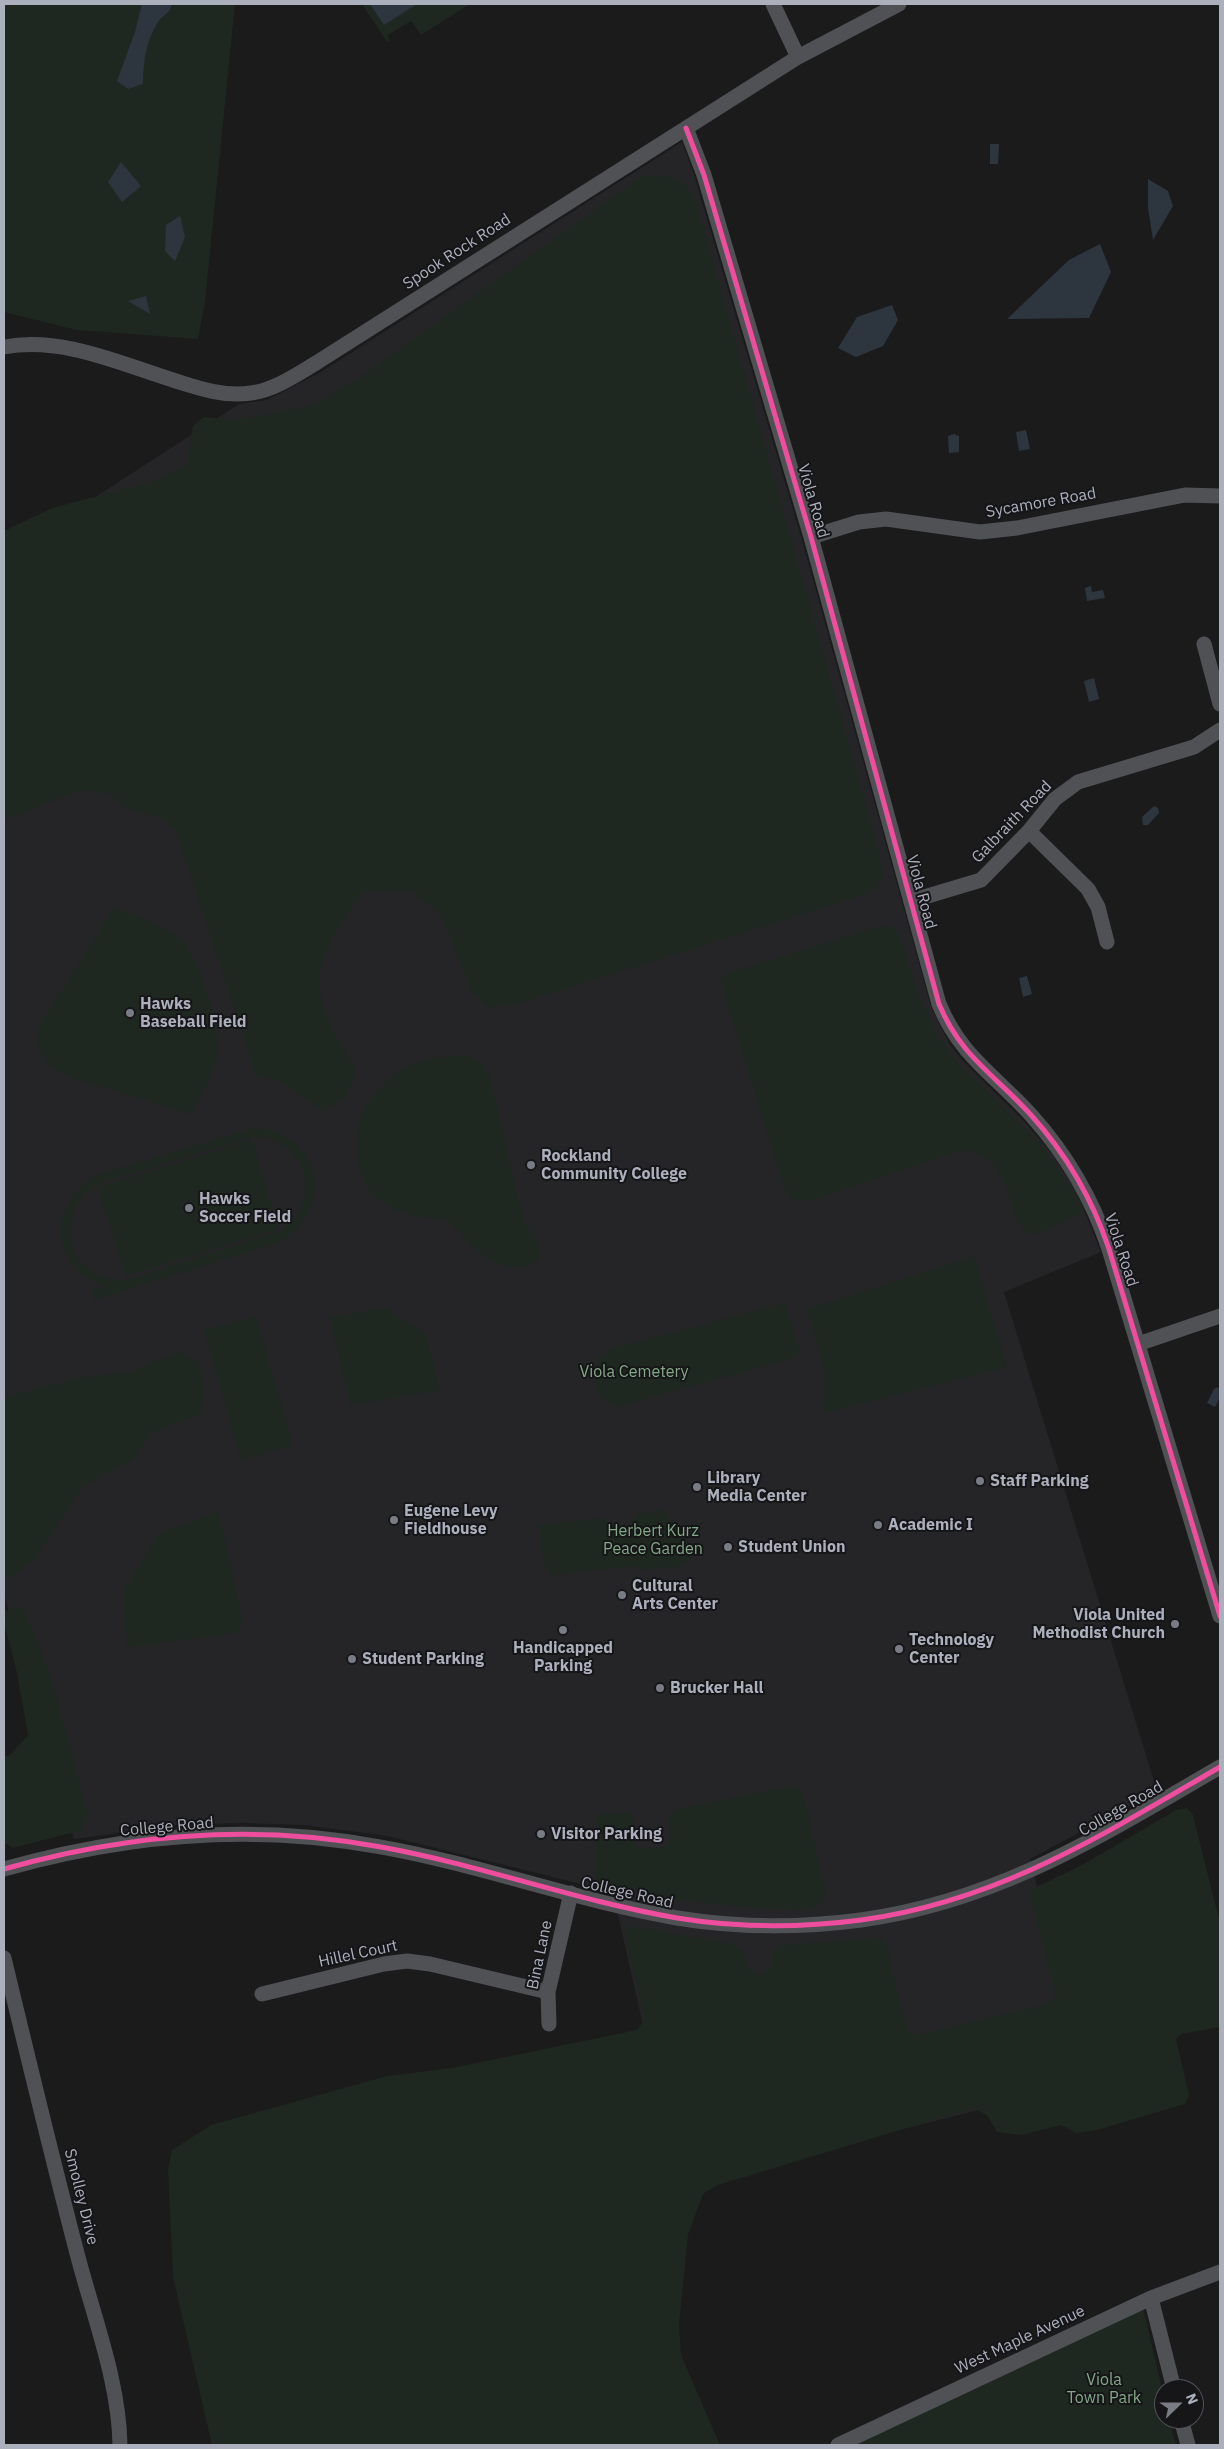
<!DOCTYPE html>
<style>
body{margin:0}
#map{position:relative;width:1224px;height:2449px;overflow:hidden;background:#1b1b1c;font-family:"IBM Plex Sans",sans-serif}
canvas{display:block}
.frame{position:absolute;inset:0;border:5px solid #acb0bd;pointer-events:none}
.north{position:absolute;left:1154px;top:2379px;width:50px;height:50px;box-sizing:border-box;background:#161518;border:1px solid #52535a;border-radius:50%;rotate:68deg;font-size:14px;font-weight:700;line-height:20px;text-align:center;color:#acb0bd}
.north::after{content:'';display:block;margin:auto;width:18px;height:22px;background:#797c85;clip-path:polygon(50% 0,100% 100%,50% 72%,0 100%)}
</style>
<div id="map">
<canvas width="1224" height="2449"></canvas>
<div class="frame"></div>
<div class="north">N</div>
</div>
<script>
const g = document.querySelector('canvas').getContext('2d');
g.lineJoin = 'round';
function fillPath(path, color) { g.fillStyle = color; g.fill(path, 'evenodd'); }
function stroke(path, color, width, dash) { g.strokeStyle = color; g.lineWidth = width; g.lineCap = dash ? 'butt' : 'round'; g.setLineDash(dash || []); g.stroke(path); }
function write(font, color, halo, rows, align = 'center') {
  g.font = font + ' "IBM Plex Sans",sans-serif'; g.lineWidth = 4; g.setLineDash([]); g.textBaseline = 'middle'; g.strokeStyle = halo; g.fillStyle = color; for (const [text, x, y, turn = 0] of rows) {
    g.save(); g.translate(x, y); g.rotate((+turn || 0) * Math.PI / 180); g.textAlign = isNaN(turn) ? turn : align; if (halo) g.strokeText(text, 0, 0); g.fillText(text, 0, 0); g.restore();
  }
}
fillPath(new Path2D(`
 M682,142L695,178L802,540L931,1007L949,1043L962,1060L1024,1121L1053,1155L1077,1193L1101,1252L1004,1292L1157,1791L1030,1859L1087,2083L679,2185L613,1892L387,1836L303,1825L240,1823L178,1825L74,1839L4,1594V556L239,404L267,400L321,372Z`), '#252528');
fillPath(new Path2D(`
 M4,4H235L205,301L198,339L77,330L4,312Z
 M362,4H470L421,35L411,21L388,35L389,41L387,42Z
 M662,175L683,182L695,199L878,848L883,876L873,892L514,1005L488,1006L471,991L453,943L439,913L411,891L365,892C342,920 315,954 320,992C324,1020 343,1046 356,1070L345,1098L323,1111L278,1080L256,1076L176,831L158,817L125,808L108,793L81,790L4,820V531L52,508L162,479L187,464L193,426L204,417L235,420L276,413L314,404L349,385L642,176Z
 M115,907C134,916 166,926 181,939C199,955 222,1031 217,1055C213,1076 200,1095 191,1114L63,1075C43,1061 32,1046 41,1022Z
 M890,926L899,934L918,994L938,1037L957,1062L1040,1143L1077,1196L1082,1209L1079,1214L1035,1234H1027C1001,1202 1015,1160 963,1150L810,1201L793,1200L786,1194L720,980L725,974L877,927Z
 M467,1055L480,1061L491,1079L518,1199L525,1221L539,1245L540,1258C517,1278 489,1263 470,1244C462,1237 457,1226 446,1221C441,1218 433,1219 427,1218C408,1215 386,1209 373,1194C356,1174 355,1150 359,1126C360,1122 361,1115 363,1111C369,1099 389,1076 401,1070C420,1058 445,1056 467,1055Z
 M253,1128C321,1130 338,1212 277,1243L94,1300L91,1291L104,1287C49,1267 47,1203 96,1175ZM254,1137C307,1139 324,1198 282,1230L127,1280C63,1284 48,1201 108,1181Z
 M252,1140L279,1229L125,1276L98,1187Z
 M974,1256L1007,1367L824,1413L825,1372L807,1309Z
 M785,1303L801,1356L616,1407C593,1393 591,1385 598,1359L614,1348Z
 M386,1308L426,1334L440,1390L350,1405L330,1317Z
 M256,1316L293,1445L241,1460L204,1330Z
 M180,1352L198,1361L205,1391L200,1414L152,1432L133,1460L83,1486L34,1560L11,1577L4,1573V1397L84,1377L132,1371Z
 M661,1507L696,1553L680,1566L638,1570L637,1566L552,1575L549,1573L548,1566L544,1567L539,1525L603,1518L611,1528L630,1526L636,1514L655,1512Z
 M219,1512L242,1618L238,1633L127,1647L123,1592L159,1533Z
 M17,1605C42,1622 77,1776 88,1814L82,1830L13,1848L4,1842V1755L9,1756L28,1735L17,1673L4,1623V1612Z
 M789,1787H797L803,1793L825,1891C824,1898 823,1904 816,1907C805,1912 786,1909 774,1909C715,1906 658,1897 600,1884L596,1879V1819L599,1814L629,1813L634,1818V1841L637,1848L664,1847L669,1843L670,1814L677,1809Z
 M1187,1808L1193,1815L1220,1923V2027L1181,2034L1176,2039L1189,2095L1185,2104L1097,2130L1076,2133L1061,2125L1022,2135L997,2132L987,2115L973,2108L718,2185L703,2194L688,2235L679,2324L681,2355L720,2445H212L173,2277L168,2170L172,2150L211,2125L387,2076L452,2068L637,2030L645,2019L626,1938L625,1930L630,1926L733,1944L743,1952L748,1969L759,1976L769,1970L772,1954L781,1945L881,1938L886,1944L905,2022L910,2032L917,2035L1048,2004L1054,1998L1055,1992L1031,1898L1032,1889L1082,1865L1176,1810Z
 M1143,2308L1164,2397V2419H1169L1176,2445H845Z`), '#1f2721');
fillPath(new Path2D(`
 M142,4H172C170,14 163,14 158,22C146,40 143,64 143,84L128,89L117,81L135,32Z
 M370,4H417L384,25Z
 M990,144H999L998,164H990Z
 M121,162L141,186L122,202L108,182Z
 M1148,179L1168,191L1173,206L1153,240L1148,208Z
 M180,216L185,237L175,261L165,251L166,225Z
 M1100,244L1111,272L1089,318L1007,319L1069,260Z
 M146,296L150,314L128,301Z
 M892,305L898,320L883,346L856,357L838,348L857,317Z
 M1026,430L1030,449L1019,451L1016,432Z
 M954,434L959,436V452L949,453L948,436Z
 M1091,586L1092,592L1103,590L1105,598L1087,601L1085,588Z
 M1094,678L1099,699L1089,702L1084,681Z
 M1154,806L1158,808L1159,813L1148,825H1143L1142,817Z
 M1027,976L1032,994L1023,997L1019,978Z
 M1217,1387L1220,1389V1397L1215,1407L1207,1403L1214,1389Z`), '#2d363f');
stroke(new Path2D(`
 M773,4L798,57
 M686,128L704,175L811,537L939,1004C961,1057 994,1074 1031,1115C1067,1155 1092,1198 1109,1249L1220,1616
 M4,347C62,336 121,364 176,381C201,389 225,397 251,393C274,390 296,375 316,363L798,57L899,4
 M811,537L859,522L886,519L980,532L1017,528L1185,495L1220,496
 M1204,644L1220,704
 M1029,831L1088,889L1098,907L1107,942
 M911,901L981,880L1029,831L1055,799L1078,782L1194,747L1220,730
 M1138,1344L1220,1316
 M4,1869C127,1834 254,1823 381,1847C481,1865 577,1901 677,1918C738,1928 800,1928 861,1920C999,1901 1102,1835 1220,1767
 M4,1958C28,2058 52,2158 78,2257C94,2318 119,2382 120,2445
 M262,1994L384,1964L407,1961L430,1964L548,1992
 M549,2024L548,1992L571,1893
 M1151,2298L1174,2389
 M1181,2419L1188,2445
 M838,2445L1151,2298L1220,2272`), '#4f5155', 15);
stroke(new Path2D(`
 M686,128L704,175L811,537L939,1004C961,1057 994,1074 1031,1115C1067,1155 1092,1198 1109,1249L1220,1616
 M4,1869C127,1834 254,1823 381,1847C481,1865 577,1901 677,1918C738,1928 800,1928 861,1920C999,1901 1102,1835 1220,1767`), '#ef4d9e', 5);
for (const [x, y, r, color] of [
 [130,1013,5,"#797c85"],
 [531,1165,5,"#797c85"],
 [189,1208,5,"#797c85"],
 [980,1481,5,"#797c85"],
 [697,1487,5,"#797c85"],
 [394,1520,5,"#797c85"],
 [878,1525,5,"#797c85"],
 [728,1547,5,"#797c85"],
 [622,1595,5,"#797c85"],
 [1175,1624,5,"#797c85"],
 [563,1630,5,"#797c85"],
 [899,1649,5,"#797c85"],
 [352,1659,5,"#797c85"],
 [660,1688,5,"#797c85"],
 [541,1834,5,"#797c85"]
]) { const dot = new Path2D(); dot.arc(x, y, r, 0, 2 * Math.PI); g.fillStyle = color; g.fill(dot); stroke(dot, '#161518', 2); }
write('16px', '#acb0bd', '#161518', [
 ["Spook Rock Road",457,252,-33],
 ["Viola Road",813,501,74],
 ["Sycamore Road",1041,503,-10],
 ["Galbraith Road",1012,822,-46],
 ["Viola Road",921,892,75],
 ["Viola Road",1121,1250,72],
 ["College Road",1121,1809,-30],
 ["College Road",167,1827,-5],
 ["College Road",627,1893,13],
 ["Hillel Court",358,1954,-12],
 ["Bina Lane",540,1955,-78],
 ["Smolley Drive",81,2197,76],
 ["West Maple Avenue",1020,2340,-25]
]);
write('bold 16px', '#acb0bd', '#161518', [
 ["Hawks",140,1004],
 ["Baseball Field",140,1022],
 ["Rockland",541,1156],
 ["Community College",541,1174],
 ["Hawks",199,1199],
 ["Soccer Field",199,1217],
 ["Library",707,1478],
 ["Media Center",707,1496],
 ["Staff Parking",990,1481],
 ["Eugene Levy",404,1511],
 ["Fieldhouse",404,1529],
 ["Academic I",888,1525],
 ["Student Union",738,1547],
 ["Cultural",632,1586],
 ["Arts Center",632,1604],
 ["Viola United",1165,1615,"right"],
 ["Methodist Church",1165,1633,"right"],
 ["Technology",909,1640],
 ["Center",909,1658],
 ["Handicapped",563,1648,"center"],
 ["Parking",563,1666,"center"],
 ["Student Parking",362,1659],
 ["Brucker Hall",670,1688],
 ["Visitor Parking",551,1834]
], 'left');
write('16px', '#83a987', '#161518', [
 ["Viola Cemetery",634,1372],
 ["Herbert Kurz",653,1531],
 ["Peace Garden",653,1549],
 ["Viola",1104,2380],
 ["Town Park",1104,2398]
]);
</script>
